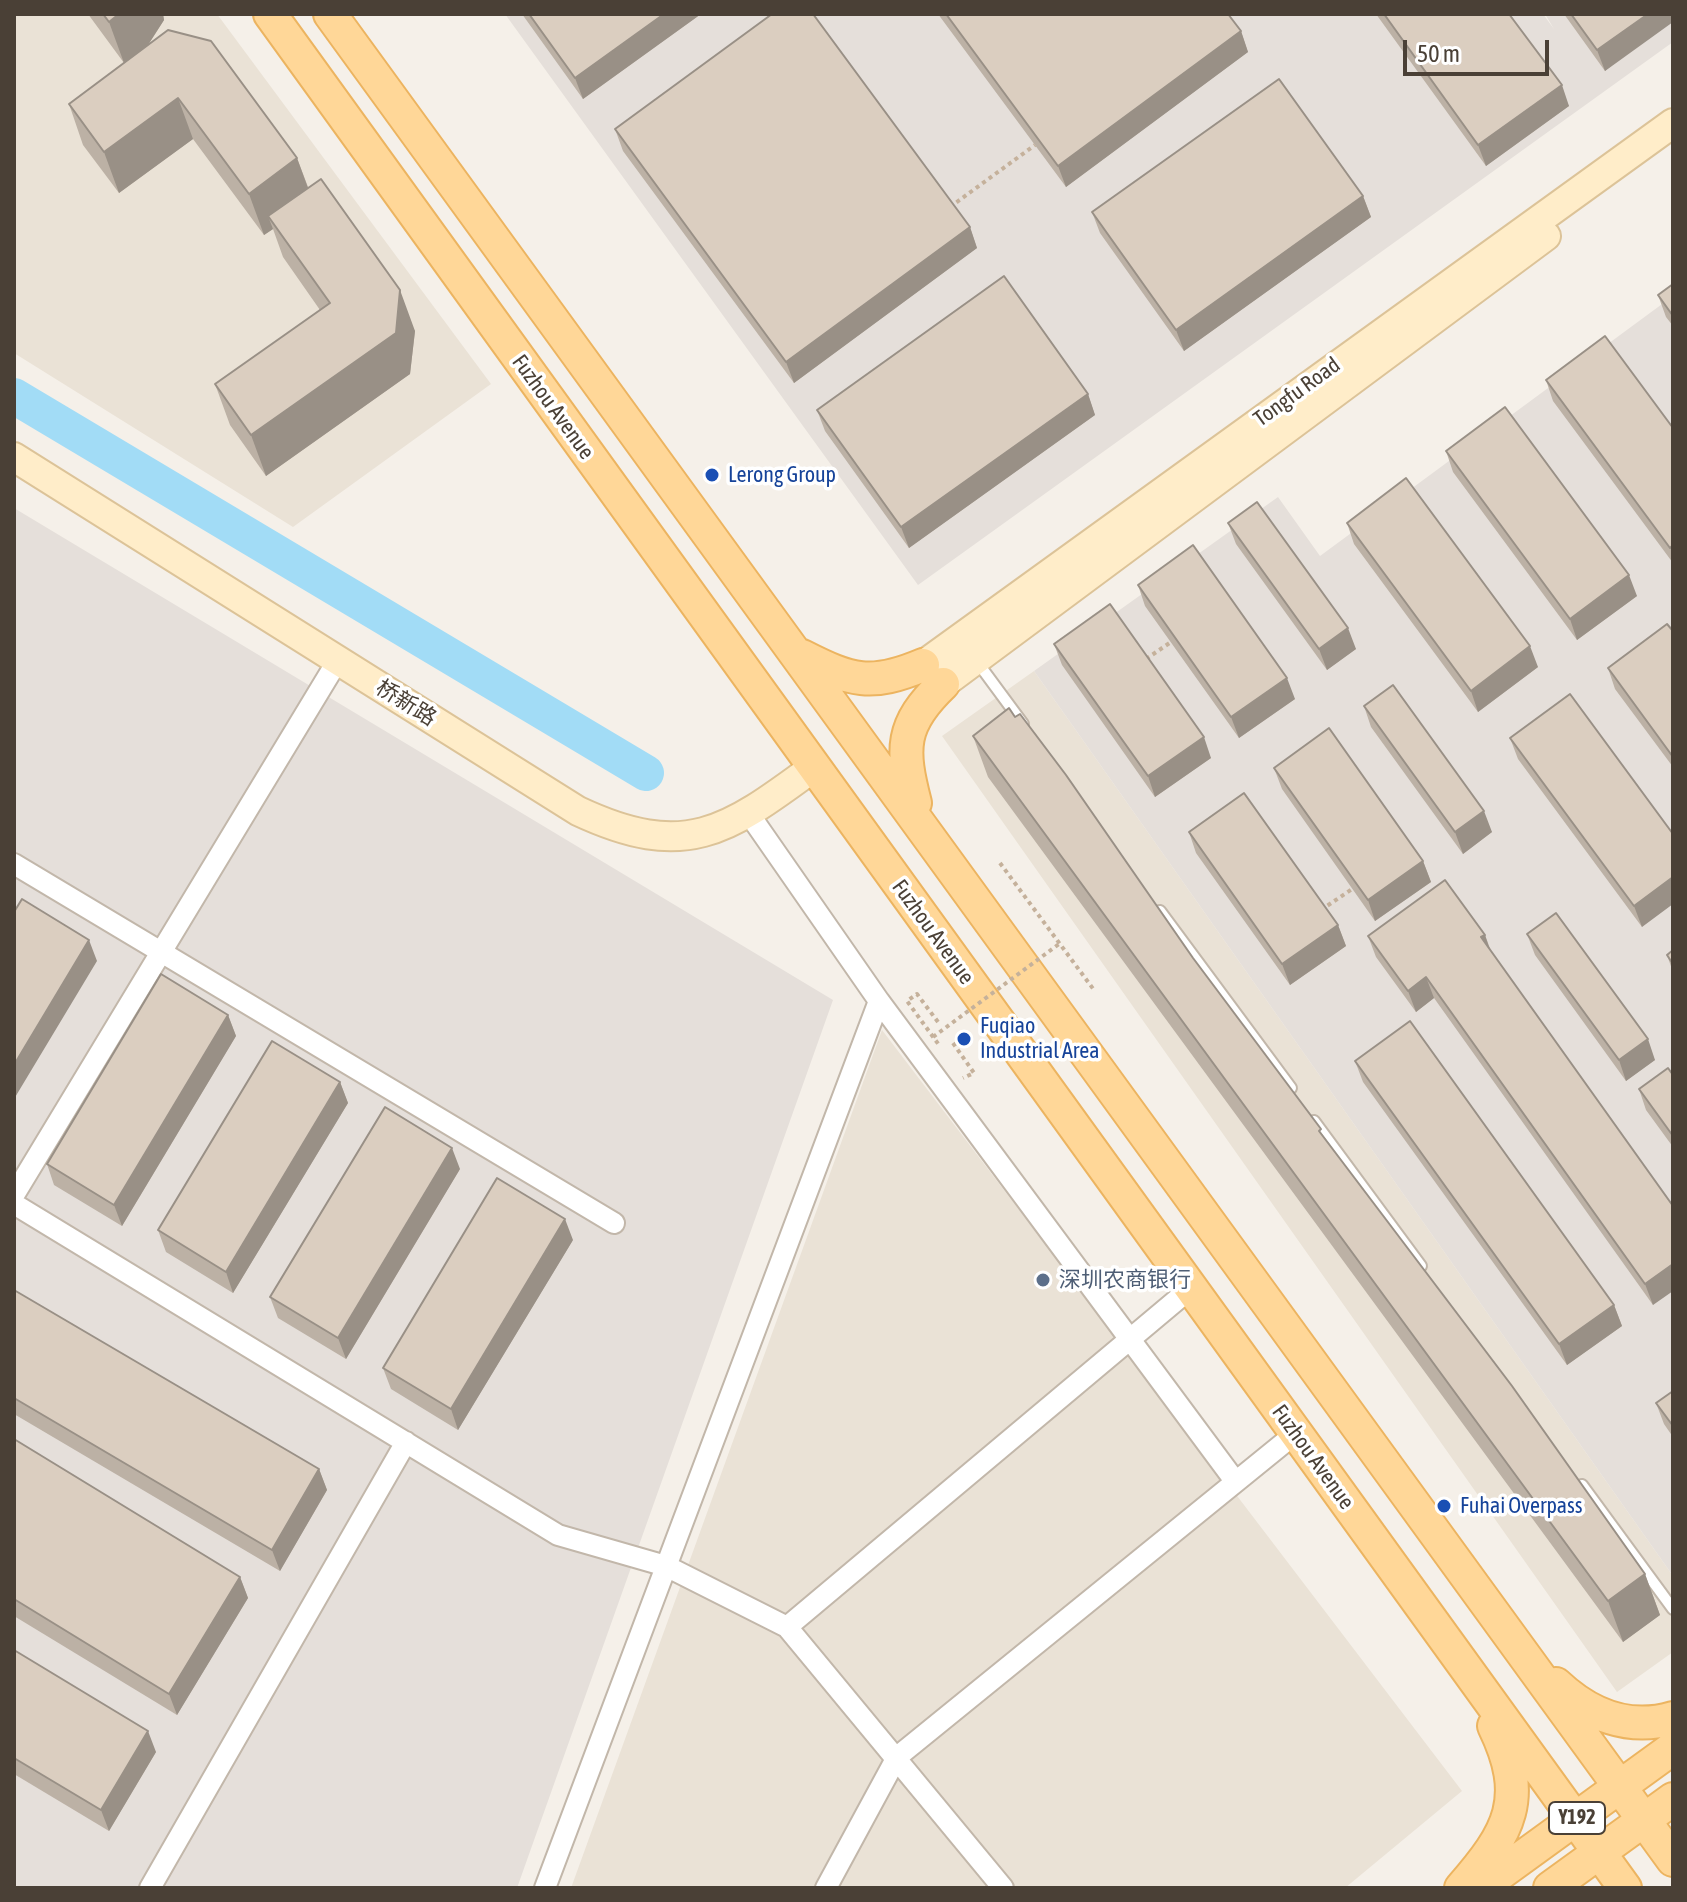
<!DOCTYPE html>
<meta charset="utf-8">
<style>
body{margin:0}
#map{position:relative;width:1687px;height:1902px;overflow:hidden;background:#f5f0e9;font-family:"Asap Condensed",sans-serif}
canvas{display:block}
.frame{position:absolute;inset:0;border:16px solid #4a4036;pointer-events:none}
.scale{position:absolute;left:1403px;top:40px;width:146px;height:36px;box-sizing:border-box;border:4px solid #4a4036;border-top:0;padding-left:10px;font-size:24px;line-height:28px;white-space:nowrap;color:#4a4036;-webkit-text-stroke:6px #fff;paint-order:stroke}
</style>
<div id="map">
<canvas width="1687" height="1902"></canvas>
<div class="frame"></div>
<div class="scale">50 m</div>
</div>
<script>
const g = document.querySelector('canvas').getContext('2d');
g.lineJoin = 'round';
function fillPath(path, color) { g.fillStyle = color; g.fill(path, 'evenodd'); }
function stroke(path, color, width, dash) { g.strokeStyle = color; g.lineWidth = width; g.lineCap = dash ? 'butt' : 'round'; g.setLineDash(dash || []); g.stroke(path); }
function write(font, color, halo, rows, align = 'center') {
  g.font = font + ' "Asap Condensed","Noto Sans SC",sans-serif'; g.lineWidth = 7; g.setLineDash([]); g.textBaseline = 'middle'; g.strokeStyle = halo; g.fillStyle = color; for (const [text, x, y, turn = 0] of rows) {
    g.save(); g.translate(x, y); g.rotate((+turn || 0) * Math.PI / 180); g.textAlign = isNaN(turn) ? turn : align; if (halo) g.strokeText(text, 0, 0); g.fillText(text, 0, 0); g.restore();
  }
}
fillPath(new Path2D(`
 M14,14H217L491,384L293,527L14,353Z
 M1034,671L1673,1576V1652L1617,1692L942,736Z
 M882,1030L1462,1791L1345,1888H571Z`), '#eae2d6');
fillPath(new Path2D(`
 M505,14H1543L1554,29L1545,14H1673V42L918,585Z
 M1673,296V1576L1034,671L1278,497L1320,556Z
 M14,508L833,1000L517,1888H14Z`), '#e5dfda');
stroke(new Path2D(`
 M14,396L646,773`), '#a2dcf6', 36);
const lane = new Path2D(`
 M978,663L1023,724
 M1160,911L1291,1088
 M1314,1121L1421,1266
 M1582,1485L1673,1609`);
const street = new Path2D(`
 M749,814L879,1001L1235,1481
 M14,864L614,1223
 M14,1195L338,660
 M14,1204L558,1535L666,1566L787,1627L1003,1888
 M787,1627L1191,1288
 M150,1888L406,1442
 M545,1888L879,1001
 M826,1888L897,1757L1296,1433`);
const secondary = new Path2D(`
 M14,457L578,811C685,861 726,832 814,767
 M923,665L1673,123
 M943,684L1546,236`);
const primary = new Path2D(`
 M270,14L1625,1888
 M330,14L1673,1860
 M802,656C851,681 871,687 923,665
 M915,803C901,749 900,725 943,684
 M1556,1684C1589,1715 1629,1731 1673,1718
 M1461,1888C1510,1832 1529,1798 1494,1726
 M1480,1888L1673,1748
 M1550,1888L1673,1799`);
stroke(lane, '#c2b7aa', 14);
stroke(street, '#c2b7aa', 24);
stroke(secondary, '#dcc398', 32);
stroke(primary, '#ecb460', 36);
stroke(new Path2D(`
 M950,207L1035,145
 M1146,659L1171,642
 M1000,863L1094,990
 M1321,910L1352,889
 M938,1022L917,994L907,1001L939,1045
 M953,1043L974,1073L963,1078`), '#c5b19b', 4, [4, 4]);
stroke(lane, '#fff', 10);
stroke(street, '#fff', 20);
stroke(secondary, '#ffedc9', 28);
stroke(primary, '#ffd798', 32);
stroke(new Path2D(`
 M933,1037L1059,944`), '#c5b19b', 4, [4, 4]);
fillPath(new Path2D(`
 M88,14H163L164,20L148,45L124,63Z
 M522,14H701L583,99Z
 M938,14H1228L1241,31L1248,52L1066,187Z
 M1376,14H1509L1569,106L1486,166Z
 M1564,14H1673L1605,71Z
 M168,30L297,158L308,187L415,331L410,374L266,476L230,425L215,384L320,310L283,257L273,229L264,235L193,139L119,193L83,145L69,104Z
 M615,129L970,227L977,248L794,383L623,151Z
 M1363,196L1371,217L1184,351L1100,233L1092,212Z
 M1673,284V326L1666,317L1658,295Z
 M1546,380L1673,428V563L1553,401Z
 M1088,394L1095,415L909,548L825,431L817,410Z
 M1446,451L1637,596L1577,640L1453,472Z
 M1228,523L1356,649L1327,670L1236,544Z
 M1347,523L1538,667L1478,712L1354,544Z
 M1138,585L1295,699L1239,738L1145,606Z
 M1673,631V767L1615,689L1608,668Z
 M1054,644L1211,758L1155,797L1062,665Z
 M1364,706L1492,832L1463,854L1371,727Z
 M973,736L1193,958L1645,1574L1660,1615L1623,1642L988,777Z
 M1510,738L1673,834L1642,927L1518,759Z
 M1274,768L1423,861L1431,882L1375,921L1282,789Z
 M1189,832L1338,925L1346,946L1290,985L1196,853Z
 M1527,934L1655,1060L1626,1081L1535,955Z
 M1485,935L1491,951L1673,1206L1653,1305L1434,998L1416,1012L1376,957L1368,936Z
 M1673,950V972L1667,955Z
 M228,1015L236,1036L122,1226L54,1185L47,1164Z
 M1355,1061L1614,1305L1622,1326L1567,1365L1363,1082Z
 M1673,1075V1147L1646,1110L1639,1089Z
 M340,1082L348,1103L233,1293L166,1252L158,1230Z
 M460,1169L346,1359L278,1318L270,1297Z
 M573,1240L458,1430L391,1389L383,1368Z
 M14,1290L319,1469L327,1490L280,1571L14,1414Z
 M1673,1391V1437L1664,1424L1656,1403Z
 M14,1439L240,1577L248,1598L177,1715L14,1616Z
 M14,1650L156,1752L109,1831L14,1774Z`), '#bcb1a5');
fillPath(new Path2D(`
 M119,14H163L164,20L148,45L124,63L109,22Z
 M664,14H701L583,99L575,78Z
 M1648,14H1673V22L1605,71L1597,50Z
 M1241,31L1248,52L1066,187L1058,166Z
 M1562,85L1569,106L1486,166L1478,145Z
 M178,98L193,139L119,193L104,152Z
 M297,158L312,199L268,216L273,229L264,235L249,194Z
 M1363,196L1371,217L1184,351L1176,330Z
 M970,227L977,248L794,383L786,362Z
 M400,290L415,331L410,374L266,476L251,435Z
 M1088,394L1095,415L909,548L901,527Z
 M1629,575L1637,596L1577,640L1570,619Z
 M1348,628L1356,649L1327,670L1319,649Z
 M1530,646L1538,667L1478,712L1471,691Z
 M1287,678L1295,699L1239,738L1231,717Z
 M1204,737L1211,758L1155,797L1148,776Z
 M1484,811L1492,832L1463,854L1455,832Z
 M1423,861L1431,882L1375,921L1368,900Z
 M1673,877V904L1642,927L1634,906Z
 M1338,925L1346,946L1290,985L1282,964Z
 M1485,935L1492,956L1481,937Z
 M89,940L97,961L14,1099V1065Z
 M1426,977L1434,998L1416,1012L1408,991Z
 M228,1015L236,1036L122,1226L114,1205Z
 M1648,1039L1655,1060L1626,1081L1619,1060Z
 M340,1082L348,1103L233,1293L226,1272Z
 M452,1148L460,1169L346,1359L338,1338Z
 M565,1219L573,1240L458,1430L451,1409Z
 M1673,1264V1291L1653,1305L1645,1284Z
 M1614,1305L1622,1326L1567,1365L1559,1344Z
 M319,1469L327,1490L280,1571L272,1550Z
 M1645,1574L1660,1615L1623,1642L1608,1601Z
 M240,1577L248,1598L177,1715L169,1694Z
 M148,1731L156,1752L109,1831L101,1810Z`), '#999086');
const building = new Path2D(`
 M103,14H119L109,22Z
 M529,14H664L575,78Z
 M772,14H813L970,227L786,362L615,129Z
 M946,14H1228L1241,31L1058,166Z
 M1384,14H1509L1562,85L1478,145Z
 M1571,14H1648L1597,50Z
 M168,30L211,41L297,158L249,194L178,98L104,152L69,104Z
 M1279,79L1363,196L1176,330L1092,212Z
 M321,179L400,290L396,333L251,435L215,384L330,303L268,216Z
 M1004,276L1088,394L901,527L817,410Z
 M1673,284V316L1658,295Z
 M1605,336L1673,428V545L1670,548L1546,380Z
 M1505,407L1629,575L1570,619L1446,451Z
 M1406,478L1530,646L1471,691L1347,523Z
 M1257,502L1348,628L1319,649L1228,523Z
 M1193,545L1287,678L1231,717L1138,585Z
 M1110,604L1204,737L1148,776L1054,644Z
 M1667,624L1673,631V757L1608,668Z
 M1393,685L1484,811L1455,832L1364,706Z
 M1570,694L1673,834V877L1634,906L1510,738Z
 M1009,708L1015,717L1020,714L1066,775L1193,958L1321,1129L1319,1131L1512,1386L1645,1574L1608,1601L973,736Z
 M1329,728L1423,861L1368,900L1274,768Z
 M1244,793L1338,925L1282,964L1189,832Z
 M1445,880L1485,935L1481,937L1673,1206V1264L1645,1284L1426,977L1408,991L1368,936Z
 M22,899L89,940L14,1065V912Z
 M1556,913L1648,1039L1619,1060L1527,934Z
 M1673,950V964L1667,955Z
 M161,974L228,1015L114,1205L47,1164Z
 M1410,1021L1614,1305L1559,1344L1355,1061Z
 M272,1041L340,1082L226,1272L158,1230Z
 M1668,1068L1673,1075V1136L1639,1089Z
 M385,1107L452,1148L338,1338L270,1297Z
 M497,1178L565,1219L451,1409L383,1368Z
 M14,1290L319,1469L272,1550L14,1398Z
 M1673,1391V1426L1656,1403Z
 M14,1439L240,1577L169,1694L14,1599Z
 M14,1650L148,1731L101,1810L14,1758Z`);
fillPath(building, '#dbcec0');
stroke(building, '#999086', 2);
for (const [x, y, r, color] of [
 [712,475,8,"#1a4fb4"],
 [964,1039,8,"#1a4fb4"],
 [1043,1280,8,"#5c6f8a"],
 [1444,1506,8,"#1a4fb4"]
]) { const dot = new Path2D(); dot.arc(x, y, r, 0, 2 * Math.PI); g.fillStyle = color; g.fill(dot); stroke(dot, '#fff', 3); }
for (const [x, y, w] of [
 [1577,1818,56]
]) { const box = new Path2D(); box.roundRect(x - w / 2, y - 16, w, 32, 6); g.fillStyle = '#fff'; g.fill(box); stroke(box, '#4a4036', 2); }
write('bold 20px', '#4a4036', null, [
 ["Y192",1577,1818]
]);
write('22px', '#4a4036', '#fff', [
 ["Tongfu Road",1297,392,-36],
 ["Fuzhou Avenue",553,407,54],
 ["桥新路",406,703,32],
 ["Fuzhou Avenue",933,932,54],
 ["Fuzhou Avenue",1313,1457,54]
]);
write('22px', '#164399', '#fff', [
 ["Lerong Group",728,475],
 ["Fuqiao",980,1026],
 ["Industrial Area",980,1051],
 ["Fuhai Overpass",1460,1506]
], 'left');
write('22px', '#4e5e75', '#fff', [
 ["深圳农商银行",1059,1280]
], 'left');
</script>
